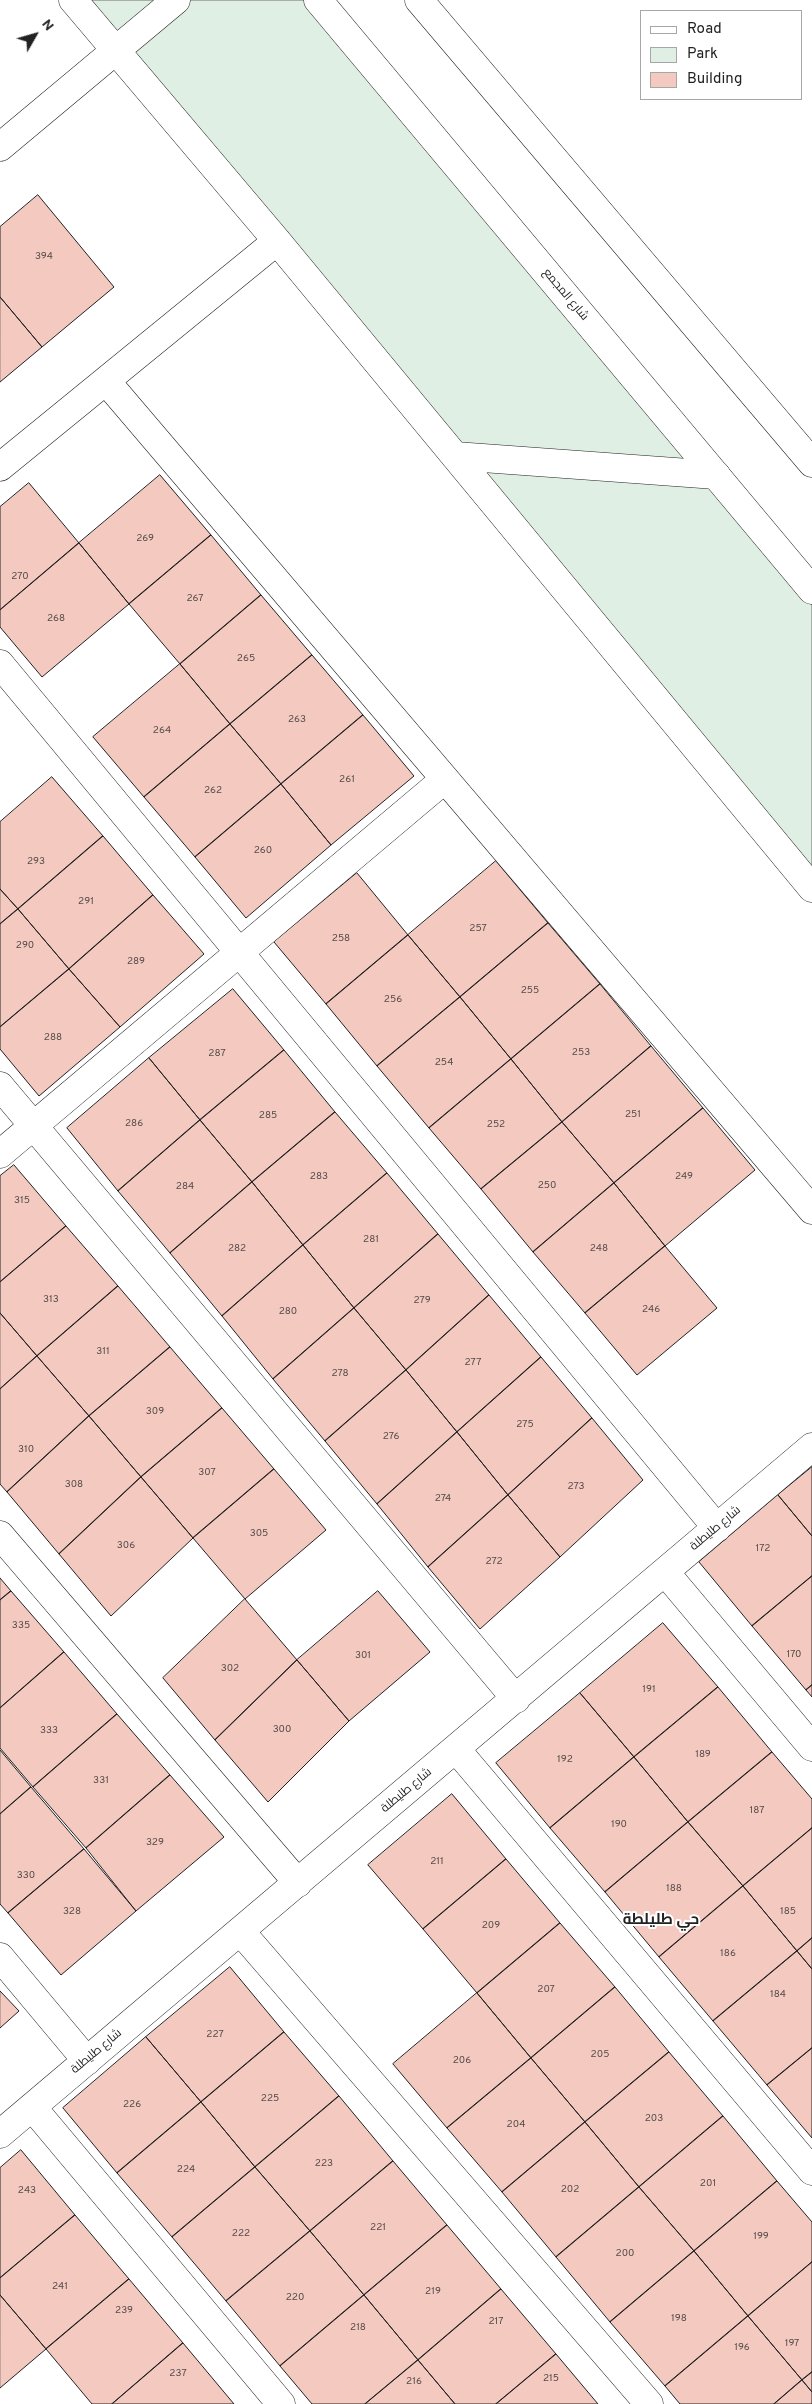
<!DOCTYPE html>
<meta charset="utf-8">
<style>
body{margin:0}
#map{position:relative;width:812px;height:2404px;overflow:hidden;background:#fff;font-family:Overpass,sans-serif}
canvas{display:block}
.legend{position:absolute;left:640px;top:10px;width:162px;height:90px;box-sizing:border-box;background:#fff;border:1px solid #a7a7a7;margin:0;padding:6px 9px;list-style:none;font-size:15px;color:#222}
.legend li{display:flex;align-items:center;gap:10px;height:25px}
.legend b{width:25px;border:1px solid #a7a7a7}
.north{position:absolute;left:10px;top:10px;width:50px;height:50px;-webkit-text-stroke:4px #fff;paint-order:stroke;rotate:52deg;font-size:14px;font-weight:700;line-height:20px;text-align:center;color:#222}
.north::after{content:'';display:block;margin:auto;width:18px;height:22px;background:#222;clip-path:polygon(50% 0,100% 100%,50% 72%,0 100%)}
</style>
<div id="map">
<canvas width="812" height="2404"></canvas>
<ul class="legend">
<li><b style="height:6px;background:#fff"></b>Road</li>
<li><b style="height:14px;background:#e0efe3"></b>Park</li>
<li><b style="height:14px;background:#f3c9c0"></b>Building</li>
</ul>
<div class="north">N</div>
</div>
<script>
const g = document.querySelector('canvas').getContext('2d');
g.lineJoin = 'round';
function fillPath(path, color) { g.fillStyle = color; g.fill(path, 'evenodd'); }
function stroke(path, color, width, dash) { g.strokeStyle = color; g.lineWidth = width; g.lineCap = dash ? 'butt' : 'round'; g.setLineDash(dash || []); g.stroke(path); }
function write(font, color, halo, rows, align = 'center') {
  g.font = font + ' Overpass,Cairo,sans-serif'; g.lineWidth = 4; g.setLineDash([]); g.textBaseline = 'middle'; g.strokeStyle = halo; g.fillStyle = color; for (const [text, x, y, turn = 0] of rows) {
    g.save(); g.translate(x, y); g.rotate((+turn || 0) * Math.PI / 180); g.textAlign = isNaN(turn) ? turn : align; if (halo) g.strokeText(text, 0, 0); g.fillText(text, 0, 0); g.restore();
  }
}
const green = new Path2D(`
 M70,0H311L812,590V888Z`);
fillPath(green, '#e0efe3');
stroke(green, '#6f6f6f', 1);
const building = new Path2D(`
 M38,195L114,287L42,347L0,297V227Z
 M0,297L42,347L0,382Z
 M160,475L211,535L129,604L79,543Z
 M29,483L79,543L0,610V507Z
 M211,535L261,595L180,664L129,604Z
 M79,543L129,604L42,677L0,627V610Z
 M261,595L312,655L230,724L180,664Z
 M312,655L363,715L281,784L230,724Z
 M180,664L230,724L144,797L93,737Z
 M363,715L414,776L331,845L281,784Z
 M230,724L281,784L195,857L144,797Z
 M52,777L103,836L18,909L0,889V822Z
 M281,784L331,845L246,918L195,857Z
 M103,836L153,895L69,969L18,909Z
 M496,861L548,923L460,997L408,935Z
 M357,873L408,935L326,1004L274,942Z
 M0,889L18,909L0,924Z
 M153,895L204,954L120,1027L69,969Z
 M18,909L69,969L0,1027V924Z
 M548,923L600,984L511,1059L460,997Z
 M408,935L460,997L377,1066L326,1004Z
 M69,969L120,1027L39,1096L0,1049V1027Z
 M600,984L651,1046L562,1122L511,1059Z
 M233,989L284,1050L200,1120L149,1058Z
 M460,997L511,1059L429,1128L377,1066Z
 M651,1046L703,1108L614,1183L562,1122Z
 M284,1050L335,1112L252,1182L200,1120Z
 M149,1058L200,1120L118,1191L67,1128Z
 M511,1059L562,1122L481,1189L429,1128Z
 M703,1108L755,1170L665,1246L614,1183Z
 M335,1112L387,1173L303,1245L252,1182Z
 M200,1120L252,1182L170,1253L118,1191Z
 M562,1122L614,1183L533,1252L481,1189Z
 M14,1165L66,1226L0,1282V1176Z
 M387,1173L438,1234L354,1308L303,1245Z
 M252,1182L303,1245L222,1316L170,1253Z
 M614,1183L665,1246L585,1313L533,1252Z
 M66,1226L118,1286L37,1356L0,1313V1282Z
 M438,1234L489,1295L406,1370L354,1308Z
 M303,1245L354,1308L273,1379L222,1316Z
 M665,1246L717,1308L637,1375L585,1313Z
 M118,1286L170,1347L89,1416L37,1356Z
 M489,1295L541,1357L457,1432L406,1370Z
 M354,1308L406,1370L325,1441L273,1379Z
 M0,1313L37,1356L0,1389Z
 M170,1347L222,1408L141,1477L89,1416Z
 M37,1356L89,1416L7,1492L0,1484V1389Z
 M541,1357L592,1418L508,1495L457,1432Z
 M406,1370L457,1432L377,1504L325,1441Z
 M222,1408L274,1469L193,1538L141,1477Z
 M89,1416L141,1477L59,1554L7,1492Z
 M592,1418L643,1480L560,1557L508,1495Z
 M457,1432L508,1495L428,1567L377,1504Z
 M812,1467V1536L778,1495Z
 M274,1469L326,1530L245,1599L193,1538Z
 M141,1477L193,1538L111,1616L59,1554Z
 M508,1495L560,1557L480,1629L428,1567Z
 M778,1495L812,1536V1576L752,1626L699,1562Z
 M812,1576V1685L806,1690L752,1626Z
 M0,1578L11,1591L0,1600Z
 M11,1591L64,1652L0,1708V1600Z
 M378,1591L430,1652L349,1721L297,1660Z
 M245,1599L297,1660L215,1740L163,1678Z
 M663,1623L718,1687L634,1757L580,1693Z
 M64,1652L117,1714L33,1787L0,1748V1708Z
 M297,1660L349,1721L268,1802L215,1740Z
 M812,1685V1697L806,1690Z
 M718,1687L772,1752L688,1822L634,1757Z
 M580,1693L634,1757L550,1828L496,1763Z
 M117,1714L170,1775L86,1848L33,1787Z
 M0,1750L31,1787L0,1814Z
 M772,1752L812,1799V1828L743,1886L688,1822Z
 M634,1757L688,1822L605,1892L550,1828Z
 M170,1775L224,1837L136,1911L86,1848Z
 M31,1787L84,1849L8,1913L0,1904V1814Z
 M452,1794L506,1859L423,1929L368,1865Z
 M688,1822L743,1886L659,1957L605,1892Z
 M812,1828V1938L797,1951L743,1886Z
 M84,1849L136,1911L61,1975L8,1913Z
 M506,1859L560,1923L477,1993L423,1929Z
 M743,1886L797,1951L713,2021L659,1957Z
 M560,1923L615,1987L531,2058L477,1993Z
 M812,1938V1969L797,1951Z
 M797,1951L812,1969V2048L767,2085L713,2021Z
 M230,1967L284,2032L201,2102L146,2037Z
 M615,1987L669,2052L585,2122L531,2058Z
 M0,1991L19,2011L0,2028Z
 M477,1993L531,2058L447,2128L393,2064Z
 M284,2032L339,2096L255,2167L201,2102Z
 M146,2037L201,2102L117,2173L63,2108Z
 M812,2048V2138L767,2085Z
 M669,2052L723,2116L639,2187L585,2122Z
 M531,2058L585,2122L502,2192L447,2128Z
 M339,2096L393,2161L310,2231L255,2167Z
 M201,2102L255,2167L172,2237L117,2173Z
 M723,2116L777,2181L694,2251L639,2187Z
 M585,2122L639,2187L556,2257L502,2192Z
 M21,2150L75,2215L0,2278V2168Z
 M393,2161L447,2225L364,2295L310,2231Z
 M255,2167L310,2231L226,2301L172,2237Z
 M777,2181L812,2222V2262L748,2316L694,2251Z
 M639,2187L694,2251L610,2322L556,2257Z
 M75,2215L129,2279L46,2349L0,2295V2278Z
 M447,2225L501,2289L418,2360L364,2295Z
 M310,2231L364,2295L280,2366L226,2301Z
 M694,2251L748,2316L665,2386L610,2322Z
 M812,2262V2372L802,2380L748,2316Z
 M129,2279L183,2343L112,2404H92L46,2349Z
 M501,2289L556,2354L496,2404H455L418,2360Z
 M0,2295L46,2349L0,2388Z
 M364,2295L418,2360L365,2404H312L280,2366Z
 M748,2316L802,2380L774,2404H680L665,2386Z
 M183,2343L234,2404H112Z
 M556,2354L598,2404H496Z
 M418,2360L455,2404H365Z
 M812,2372V2392L802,2380Z
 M802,2380L812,2392V2404H774Z`);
fillPath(building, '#f3c9c0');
stroke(building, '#222', 1);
const minor = new Path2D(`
 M73,0L277,241L812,888
 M0,147L176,0
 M106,381L812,1210
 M455,456L716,475
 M0,467L277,241
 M0,664L717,1528
 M0,1086L516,1699
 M0,1154L445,779
 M0,1535L298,1883
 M665,1572L812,1747
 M456,1749L812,2171
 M241,1932L649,2404
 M0,1957L87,2061
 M33,2108L281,2404
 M0,2134L812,1447`);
const tertiary = new Path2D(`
 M318,0L812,590
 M419,0L812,463`);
stroke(minor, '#222', 29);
stroke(tertiary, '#222', 29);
stroke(minor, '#fff', 28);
stroke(tertiary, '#fff', 28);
write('10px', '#564c4a', null, [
 ["394",44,257],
 ["269",145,539],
 ["270",20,577],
 ["267",195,599],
 ["268",56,619],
 ["265",246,659],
 ["263",297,720],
 ["264",162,731],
 ["261",347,780],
 ["262",213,791],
 ["260",263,851],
 ["293",36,862],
 ["291",86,902],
 ["257",478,929],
 ["258",341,939],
 ["290",25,946],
 ["289",136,962],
 ["255",530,991],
 ["256",393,1000],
 ["288",53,1038],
 ["253",581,1053],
 ["287",217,1054],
 ["254",444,1063],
 ["251",633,1115],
 ["285",268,1116],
 ["286",134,1124],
 ["252",496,1125],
 ["283",319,1177],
 ["249",684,1177],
 ["250",547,1186],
 ["284",185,1187],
 ["315",22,1201],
 ["281",371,1240],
 ["282",237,1249],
 ["248",599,1249],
 ["313",51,1300],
 ["279",422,1301],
 ["246",651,1310],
 ["280",288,1312],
 ["311",103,1352],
 ["277",473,1363],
 ["278",340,1374],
 ["309",155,1412],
 ["275",525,1425],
 ["276",391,1437],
 ["310",26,1450],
 ["307",207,1473],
 ["308",74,1485],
 ["273",576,1487],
 ["274",443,1499],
 ["305",259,1534],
 ["306",126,1546],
 ["172",763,1549],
 ["272",494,1562],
 ["335",21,1626],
 ["170",794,1655],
 ["301",363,1656],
 ["302",230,1669],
 ["191",649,1690],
 ["300",282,1730],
 ["333",49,1731],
 ["189",703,1755],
 ["192",565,1760],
 ["331",101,1781],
 ["187",757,1811],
 ["190",619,1825],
 ["329",155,1843],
 ["211",437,1862],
 ["330",26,1876],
 ["188",674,1889],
 ["328",72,1912],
 ["185",788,1912],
 ["209",491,1926],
 ["186",728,1954],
 ["207",546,1990],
 ["184",778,1995],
 ["227",215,2035],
 ["205",600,2055],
 ["206",462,2061],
 ["225",270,2099],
 ["226",132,2105],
 ["203",654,2119],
 ["204",516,2125],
 ["223",324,2164],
 ["224",186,2170],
 ["201",708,2184],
 ["202",570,2190],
 ["243",27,2191],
 ["221",378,2228],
 ["222",241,2234],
 ["199",761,2237],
 ["200",625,2254],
 ["241",60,2287],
 ["219",433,2292],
 ["220",295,2298],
 ["239",124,2311],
 ["198",679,2319],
 ["217",496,2322],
 ["218",358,2328],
 ["197",792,2344],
 ["196",742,2348],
 ["237",178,2374],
 ["215",551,2379],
 ["216",414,2382]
]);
write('12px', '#222', '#fff', [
 ["شارع المجمع",565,295,50],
 ["شارع طليطلة",716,1529,-40],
 ["شارع طليطلة",407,1791,-40],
 ["شارع طليطلة",97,2052,-40]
]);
write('bold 15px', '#222', '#fff', [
 ["حي طليلطة",661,1921]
]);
</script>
